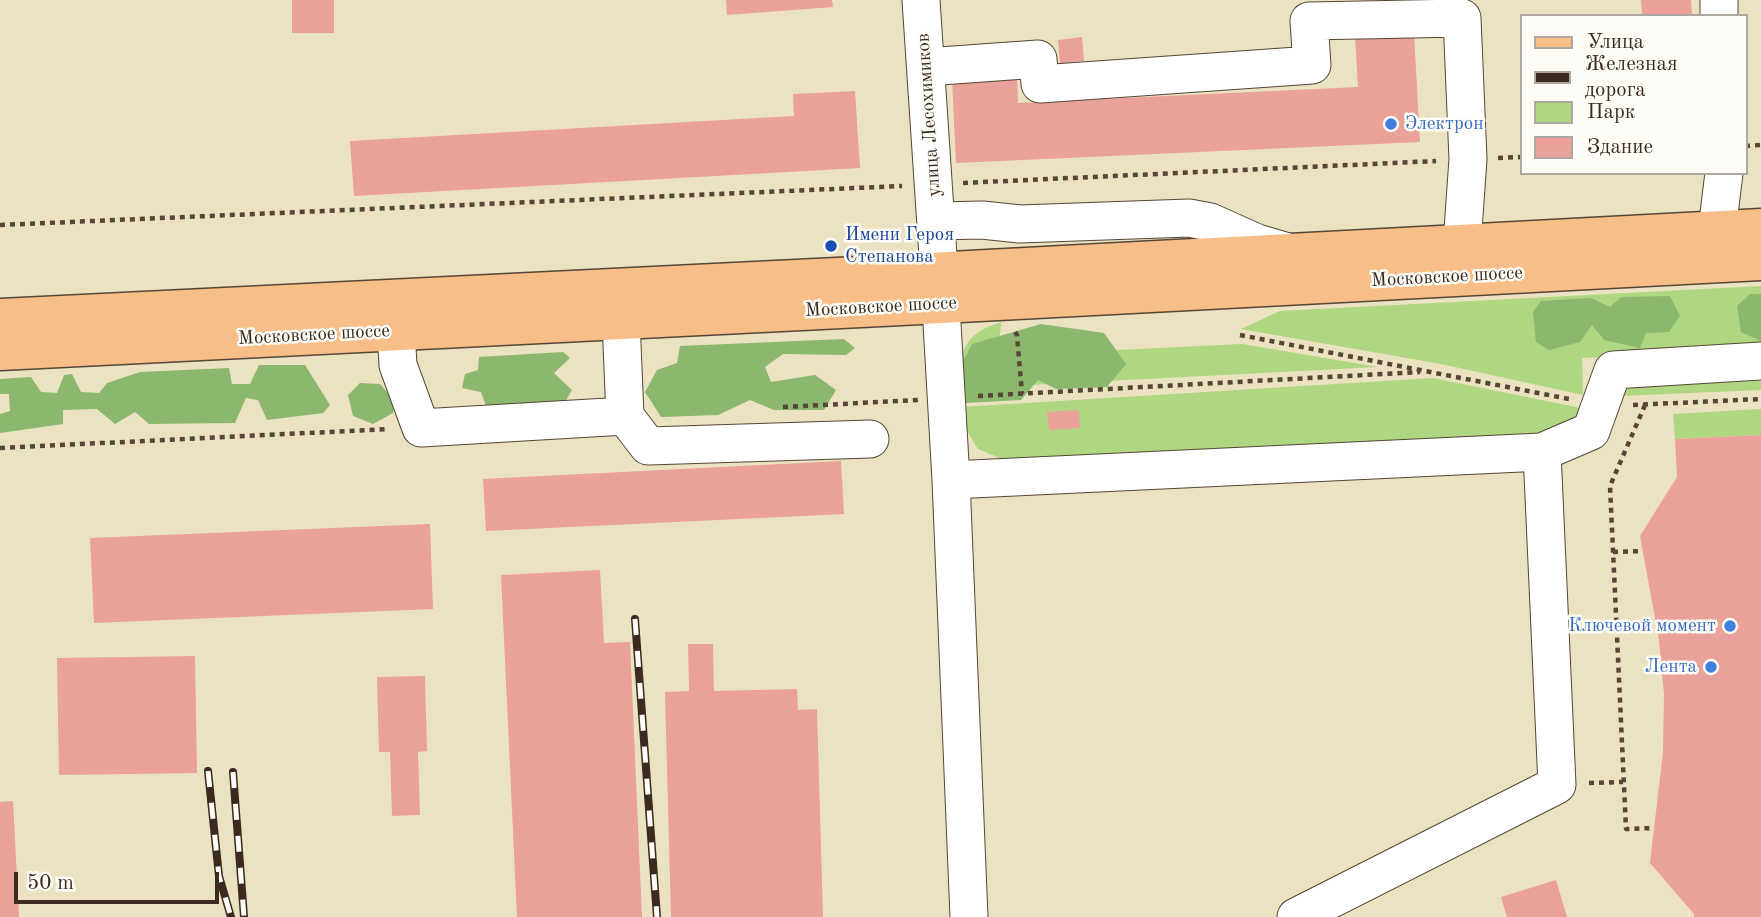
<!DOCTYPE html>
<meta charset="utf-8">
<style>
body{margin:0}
#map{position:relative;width:1761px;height:917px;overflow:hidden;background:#ebe2c1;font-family:"Old Standard TT",serif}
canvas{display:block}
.legend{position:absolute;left:1520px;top:14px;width:228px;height:161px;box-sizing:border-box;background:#fdfcf7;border:2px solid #afa8a0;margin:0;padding:9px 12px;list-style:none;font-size:21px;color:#3b2a1e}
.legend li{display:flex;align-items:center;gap:14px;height:35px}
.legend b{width:35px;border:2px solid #afa8a0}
.scale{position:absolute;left:14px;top:872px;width:205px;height:32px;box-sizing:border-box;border:4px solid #3b2a1e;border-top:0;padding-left:9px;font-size:21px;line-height:24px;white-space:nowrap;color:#3b2a1e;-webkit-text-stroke:5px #fdfcf7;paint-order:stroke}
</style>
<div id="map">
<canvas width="1761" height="917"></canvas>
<ul class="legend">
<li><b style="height:9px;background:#f7be87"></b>Улица</li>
<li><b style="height:9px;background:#3b2a1e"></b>Железная дорога</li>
<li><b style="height:19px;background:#afd681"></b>Парк</li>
<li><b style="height:19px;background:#eaa19a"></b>Здание</li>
</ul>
<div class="scale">50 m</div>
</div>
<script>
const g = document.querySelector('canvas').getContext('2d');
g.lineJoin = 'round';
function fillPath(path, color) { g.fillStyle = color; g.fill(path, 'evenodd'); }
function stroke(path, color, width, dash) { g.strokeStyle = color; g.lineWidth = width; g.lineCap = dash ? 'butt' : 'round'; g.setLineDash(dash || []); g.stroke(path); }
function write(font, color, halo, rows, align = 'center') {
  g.font = font + ' "Old Standard TT",serif'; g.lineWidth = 5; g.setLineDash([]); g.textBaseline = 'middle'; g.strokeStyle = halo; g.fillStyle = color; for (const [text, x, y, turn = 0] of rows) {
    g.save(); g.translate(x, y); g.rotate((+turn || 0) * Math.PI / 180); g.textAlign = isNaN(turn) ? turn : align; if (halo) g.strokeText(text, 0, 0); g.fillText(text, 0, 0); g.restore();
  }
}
fillPath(new Path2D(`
 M1761,286V349L1582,358L1583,395L1441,364L1241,329L1280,311Z
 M1001,322L996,389L959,360C970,335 976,331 1001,322Z
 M1054,340L1117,350L1242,344L1378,367L1029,385Z
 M1761,374V390L1620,396L1630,386Z
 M1433,378L1581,408L1576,425L1554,434L1002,459L978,449L964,426L961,407Z
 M1761,409V435L1675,439L1673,414Z`), '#afd681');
fillPath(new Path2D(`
 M1750,294H1761V341L1741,332L1737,306Z
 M1670,296L1680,316L1669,332L1646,333L1640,348L1604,340L1592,325L1580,342L1549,350L1536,342L1533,312L1541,301L1591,298L1610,307L1621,297Z
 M1041,324L1104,333L1126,364L1107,387L1056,389L1038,380L1021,400L966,403L951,390L952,366L965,358L972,344Z
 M844,339L855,348L846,355L783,354L765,367L771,382L815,375L836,390L824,410H774L750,400L718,415L661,417L645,392L657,370L677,363L680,346Z
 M563,352L570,358L554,373L572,390L562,407L487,409L481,392L462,388L465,374L478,370L479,357Z
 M259,365H305L330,405L323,413L267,420L258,400L246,398L235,423L149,424L135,412L115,424L97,409L63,410V424L0,433V414L10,411L9,394H0V379L31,377L41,392L57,393L64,375L72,374L81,392L99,393L107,383L140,372L229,368L232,384H250Z
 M360,383L380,384L395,401L393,413L373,424L353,416L348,395Z`), '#8bb76f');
fillPath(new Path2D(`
 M292,0H334V33H292Z
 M726,0H832L833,7L727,15Z
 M1641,0H1691L1692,16H1642Z
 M1414,33L1420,142L956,163L952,80L1017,77L1018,103L1358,87L1355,36Z
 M1082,37L1084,61L1060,63L1058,40Z
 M855,91L860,168L354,196L350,141L794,116L793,94Z
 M1079,410L1080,428L1049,430L1047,412Z
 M1761,435V917H1694V914L1650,863L1663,752L1664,694L1659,640L1640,536L1677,477L1675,439Z
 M841,461L844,514L486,531L483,479Z
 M430,524L433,609L94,623L90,538Z
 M600,570L604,643L630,642L642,917H517L501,575Z
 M688,644H713L714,691L797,689L798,710L817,709L823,917H671L665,692L689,691Z
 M195,656L197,773L59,775L57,658Z
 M425,676L427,751L418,752L420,815L392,816L390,752H379L377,677Z
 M13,801L19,917H0V802Z
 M1556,880L1567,917H1507L1501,897Z`), '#eaa19a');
const minor = new Path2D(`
 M921,0L939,271L951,480L1542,452L1591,431L1613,370L1761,361
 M1719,0V16
 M926,67L1038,59L1040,84L1312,65L1309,21L1462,18L1468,159L1462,244
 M936,221L982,220L1020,224L1189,218L1210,222L1257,243L1288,252
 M1717,230L1724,173
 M621,320L625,416
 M396,331L398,365L421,428L625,416L648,446L870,439
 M951,480L969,917
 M1296,917L1557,785L1542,452`);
const major = new Path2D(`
 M0,318L837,277L1761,228
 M0,351L941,304L1761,261`);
stroke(minor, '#554636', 39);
stroke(major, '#554636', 41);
stroke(new Path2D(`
 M1745,146L1761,145
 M1498,158L1521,157
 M963,183L1436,161
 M0,225L902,186
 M1015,332L1017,335L1022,394
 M1240,335L1569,399
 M978,396L1420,372
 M1633,405L1761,399
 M1645,405L1610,486L1626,829L1654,828
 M783,407L918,400
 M0,448L389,429
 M1613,552L1642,551
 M1589,783L1623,782`), '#554636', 4.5, [5, 5]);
stroke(minor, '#fff', 37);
stroke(major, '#f7be87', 38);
const rail = new Path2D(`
 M635,619L657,917
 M208,771L219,876L231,917
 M233,772L244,917`);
stroke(rail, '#3b2a1e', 8);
stroke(rail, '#fdfcf7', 5, [16]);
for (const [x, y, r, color] of [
 [1391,124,7,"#3f7fe0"],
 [831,246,7,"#1a4fb4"],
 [1730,626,7,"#3f7fe0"],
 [1711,667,7,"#3f7fe0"]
]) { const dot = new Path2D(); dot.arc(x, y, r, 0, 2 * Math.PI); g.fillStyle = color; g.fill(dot); stroke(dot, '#fdfcf7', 2.5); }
write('19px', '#3b2a1e', '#fdfcf7', [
 ["улица Лесохимиков",929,115,-94],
 ["Московское шоссе",1447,277,-3],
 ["Московское шоссе",881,307,-3],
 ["Московское шоссе",314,335,-3]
]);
write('19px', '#366cbe', '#fdfcf7', [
 ["Электрон",1405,124,"left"],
 ["Ключевой момент",1716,626],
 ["Лента",1697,667]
], 'right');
write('19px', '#164399', '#fdfcf7', [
 ["Имени Героя",845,235],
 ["Степанова",845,257]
], 'left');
</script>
